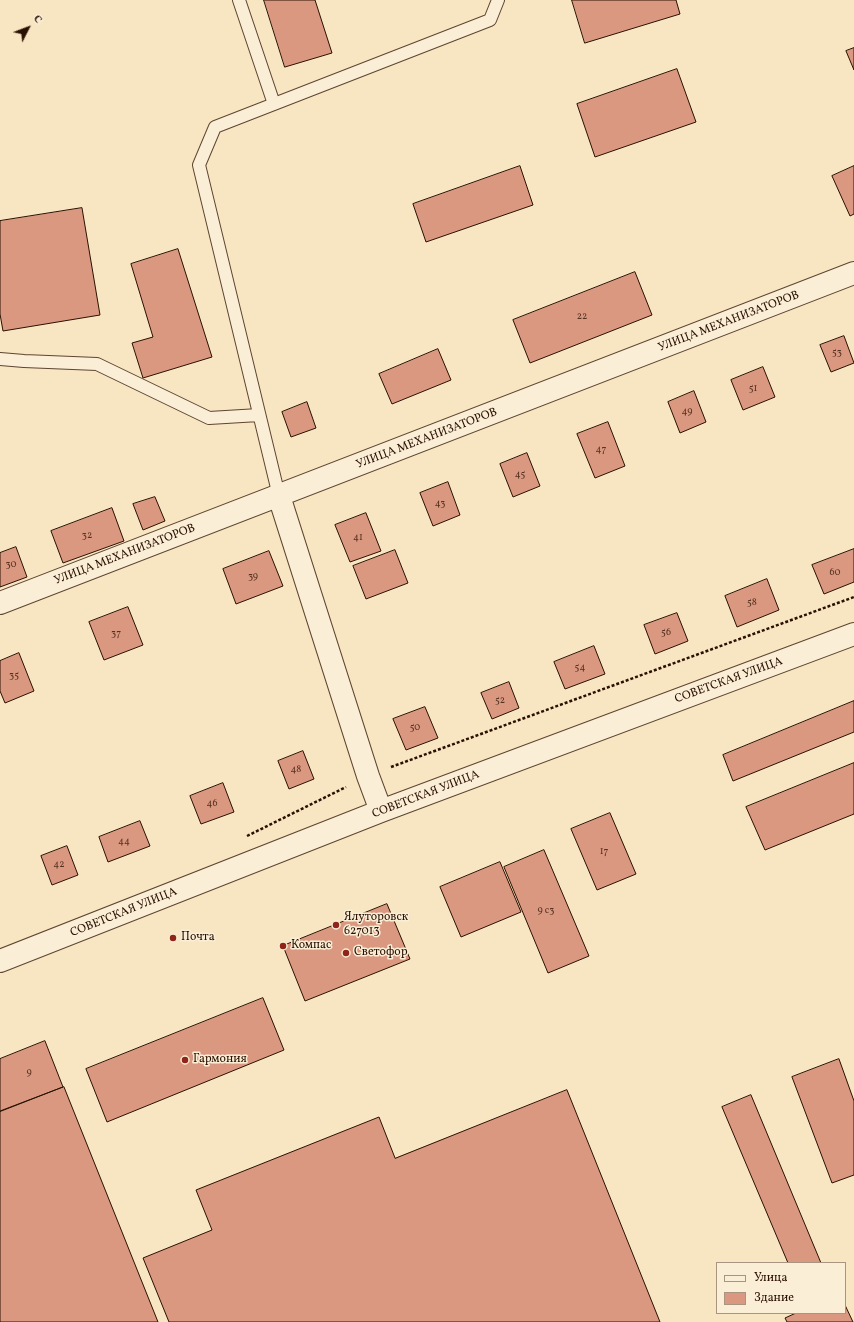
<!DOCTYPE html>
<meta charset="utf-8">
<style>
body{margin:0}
#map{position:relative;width:854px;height:1322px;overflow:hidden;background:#f8e5c2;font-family:Vollkorn,serif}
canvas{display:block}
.legend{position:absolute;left:716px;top:1262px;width:130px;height:52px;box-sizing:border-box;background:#faeed7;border:1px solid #a79581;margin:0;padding:5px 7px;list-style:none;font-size:12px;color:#2a1000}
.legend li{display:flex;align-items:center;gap:8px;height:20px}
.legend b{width:20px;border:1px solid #a79581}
.north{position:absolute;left:8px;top:8px;width:40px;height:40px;-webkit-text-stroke:3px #faeed7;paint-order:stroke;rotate:48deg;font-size:11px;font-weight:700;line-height:16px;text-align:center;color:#2a1000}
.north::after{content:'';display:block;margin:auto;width:14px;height:18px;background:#2a1000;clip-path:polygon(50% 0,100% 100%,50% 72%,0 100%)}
</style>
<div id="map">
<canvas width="854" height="1322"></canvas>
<ul class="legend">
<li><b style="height:5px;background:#faeed7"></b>Улица</li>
<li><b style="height:11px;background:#db9881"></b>Здание</li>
</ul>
<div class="north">С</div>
</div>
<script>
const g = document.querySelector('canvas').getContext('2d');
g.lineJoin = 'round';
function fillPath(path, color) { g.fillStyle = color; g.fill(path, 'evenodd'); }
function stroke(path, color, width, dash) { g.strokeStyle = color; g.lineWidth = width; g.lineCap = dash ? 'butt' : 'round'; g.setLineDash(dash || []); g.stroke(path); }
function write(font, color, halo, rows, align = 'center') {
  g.font = font + ' Vollkorn,serif'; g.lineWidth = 3; g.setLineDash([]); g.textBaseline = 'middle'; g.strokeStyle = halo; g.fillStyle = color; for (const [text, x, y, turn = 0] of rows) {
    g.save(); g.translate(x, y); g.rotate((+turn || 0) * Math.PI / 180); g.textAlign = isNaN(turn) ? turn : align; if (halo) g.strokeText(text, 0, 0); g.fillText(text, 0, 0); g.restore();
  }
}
const building = new Path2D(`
 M264,0H315L332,53L285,67Z
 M572,0H676L680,14L585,43Z
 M854,48V70L846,51Z
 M677,69L696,122L595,157L577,104Z
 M520,166L533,205L426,242L413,204Z
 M854,166V214L850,216L832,176Z
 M82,208L100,315L3,331L0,314V221Z
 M178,249L212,357L143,378L132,343L153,337L131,264Z
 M635,272L652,315L530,363L513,320Z
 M844,336L854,363L831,372L820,345Z
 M438,349L451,380L392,404L379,374Z
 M763,367L775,397L743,410L731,380Z
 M694,391L706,422L680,433L668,402Z
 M307,402L316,428L291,437L282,412Z
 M608,422L625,466L595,478L577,434Z
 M527,453L540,486L513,497L500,464Z
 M448,482L460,515L433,526L420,493Z
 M155,497L165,521L143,530L133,504Z
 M112,508L124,541L63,563L51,531Z
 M366,513L381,551L350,562L335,525Z
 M16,547L27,577L0,587V553Z
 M854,549V582L824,594L812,565Z
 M395,550L408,583L366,599L353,566Z
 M269,551L283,586L236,604L223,569Z
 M767,579L779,610L737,627L725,596Z
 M128,607L143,645L104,660L89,622Z
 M677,613L688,641L655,654L644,625Z
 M594,646L605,674L565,689L554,662Z
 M19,653L34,691L5,703L0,691V661Z
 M509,682L519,708L492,719L481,693Z
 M854,701V732L733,781L723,755Z
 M425,707L438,738L406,750L393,719Z
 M303,751L314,779L289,789L278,761Z
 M854,763V814L765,850L746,807Z
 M223,783L234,812L201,824L190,796Z
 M610,813L636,874L597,890L571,829Z
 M140,821L150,846L108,862L99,837Z
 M67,846L78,875L52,885L41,856Z
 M544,850L589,956L548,973L504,867Z
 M500,862L521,912L461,937L440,887Z
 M387,904L410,959L305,1001L283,946Z
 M263,998L284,1050L107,1122L86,1069Z
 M45,1041L63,1087L0,1111V1059Z
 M839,1059L854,1101V1175L832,1183L792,1077Z
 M64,1087L158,1322H0V1112Z
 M567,1090L660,1322H169L143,1258L212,1230L196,1190L379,1117L395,1158Z
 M751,1095L821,1263H788L722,1107Z
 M845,1305L853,1322H787L785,1318L796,1313H845Z`);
fillPath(building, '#db9881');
stroke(building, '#2a1000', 1);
const service = new Path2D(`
 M239,0L274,104
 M0,359L24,361L97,364L209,418L259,415
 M279,496L199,165L215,127L490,20L498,0`);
const minor = new Path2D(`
 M279,496L368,776L381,811
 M0,603L854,273
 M0,961L381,811L854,634`);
stroke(service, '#5e4530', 14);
stroke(minor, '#5e4530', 24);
stroke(new Path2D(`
 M391,767L854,597
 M247,836L346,787`), '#2a1000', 2.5, [3, 2]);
stroke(service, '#faeed7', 12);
stroke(minor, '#faeed7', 22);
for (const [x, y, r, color] of [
 [336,925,4,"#8f2418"],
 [173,938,4,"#8f2418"],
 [283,946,4,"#8f2418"],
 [346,953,4,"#8f2418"],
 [185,1060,4,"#8f2418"]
]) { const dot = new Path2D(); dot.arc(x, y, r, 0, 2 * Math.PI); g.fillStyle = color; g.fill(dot); stroke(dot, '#faeed7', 1.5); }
write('10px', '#563220', null, [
 ["22",582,317],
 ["53",837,353],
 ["51",753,389],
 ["49",687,412],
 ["47",601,450],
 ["45",520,475],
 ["43",440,504],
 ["32",87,536],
 ["41",358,538],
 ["30",11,565],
 ["60",835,573],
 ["39",253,577],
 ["58",752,603],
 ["56",666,633],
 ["37",116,634],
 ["54",580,668],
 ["35",14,676],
 ["52",500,701],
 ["50",415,728],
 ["48",296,770],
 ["46",212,804],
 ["44",124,842],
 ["17",604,852],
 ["42",59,865],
 ["9 с3",546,911],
 ["9",29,1073]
]);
write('12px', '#2a1000', '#faeed7', [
 ["УЛИЦА МЕХАНИЗАТОРОВ",729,322,-21],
 ["УЛИЦА МЕХАНИЗАТОРОВ",427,439,-21],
 ["УЛИЦА МЕХАНИЗАТОРОВ",125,555,-21],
 ["СОВЕТСКАЯ УЛИЦА",729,681,-20],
 ["СОВЕТСКАЯ УЛИЦА",426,795,-21],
 ["СОВЕТСКАЯ УЛИЦА",124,913,-22]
]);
write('12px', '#2a1000', '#faeed7', [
 ["Ялуторовск",344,918],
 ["627013",344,932],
 ["Почта",181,938],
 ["Компас",291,946],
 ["Светофор",354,953],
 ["Гармония",193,1060]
], 'left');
</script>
